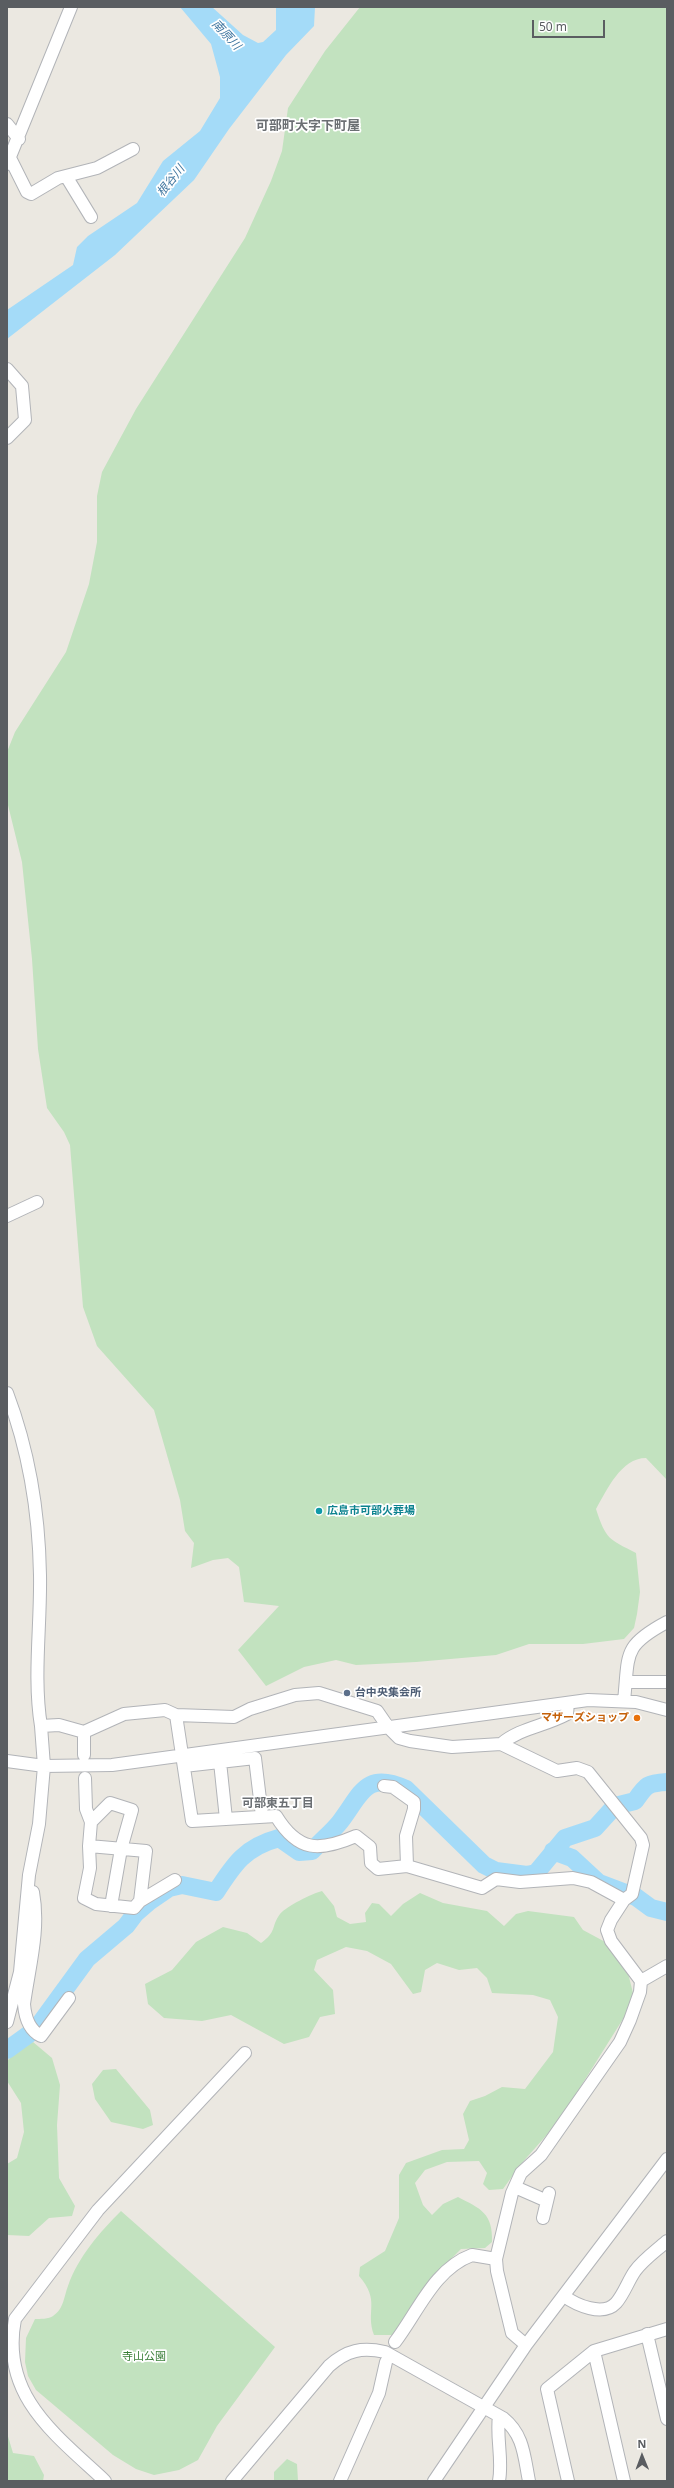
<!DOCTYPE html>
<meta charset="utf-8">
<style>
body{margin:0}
#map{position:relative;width:674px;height:2488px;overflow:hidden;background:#ebe8e1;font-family:"Noto Sans",sans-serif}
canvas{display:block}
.frame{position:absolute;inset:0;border:8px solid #5a5d61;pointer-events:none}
.north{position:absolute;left:622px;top:2436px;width:40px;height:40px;-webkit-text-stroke:3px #fff;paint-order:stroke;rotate:359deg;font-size:11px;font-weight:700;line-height:16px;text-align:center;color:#5a5d61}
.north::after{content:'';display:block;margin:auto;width:14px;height:18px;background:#5a5d61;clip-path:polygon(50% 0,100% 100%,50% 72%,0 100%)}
.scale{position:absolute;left:532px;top:20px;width:73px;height:18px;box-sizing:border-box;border:2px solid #5a5d61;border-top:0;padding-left:5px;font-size:12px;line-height:14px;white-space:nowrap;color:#5a5d61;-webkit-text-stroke:3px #fff;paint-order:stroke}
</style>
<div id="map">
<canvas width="674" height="2488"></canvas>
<div class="frame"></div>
<div class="north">N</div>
<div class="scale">50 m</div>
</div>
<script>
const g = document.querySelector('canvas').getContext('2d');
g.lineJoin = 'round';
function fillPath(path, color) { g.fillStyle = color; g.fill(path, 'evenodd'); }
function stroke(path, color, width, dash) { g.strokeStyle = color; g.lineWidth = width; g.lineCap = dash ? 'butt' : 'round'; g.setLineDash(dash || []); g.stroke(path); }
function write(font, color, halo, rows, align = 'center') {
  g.font = font + ' "Noto Sans","Noto Sans JP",sans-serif'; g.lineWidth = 3.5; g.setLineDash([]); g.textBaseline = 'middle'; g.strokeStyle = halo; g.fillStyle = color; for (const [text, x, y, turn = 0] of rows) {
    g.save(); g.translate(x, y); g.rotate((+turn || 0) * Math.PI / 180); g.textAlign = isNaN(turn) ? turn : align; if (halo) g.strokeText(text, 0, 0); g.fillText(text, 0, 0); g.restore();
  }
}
fillPath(new Path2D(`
 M360,7H667V1480L646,1458C621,1458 607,1490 596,1509C606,1540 609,1539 636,1553L640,1592L637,1614L634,1628L624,1639L583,1644H529L496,1655L416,1662L356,1665L336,1660L304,1667L266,1686L238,1650L279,1606L244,1602L239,1567L228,1558L213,1560L191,1568L194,1543L185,1531L180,1500L154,1410L97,1346L83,1307L70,1145L64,1132L47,1108L38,1049L32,959L22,862L7,801V752L15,732L66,652L89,584L97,542V496L102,472L136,409L245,238L271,181L282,151L288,108L325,51Z
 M322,1891L334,1906L337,1917L350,1924L366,1922L365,1913L372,1903L379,1904L391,1916L403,1904L420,1893L443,1903L487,1911L504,1926L516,1914L528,1911L574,1917L583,1930L609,1944L627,1969L633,1993L628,2011L559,2121L521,2164L503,2189L489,2190L483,2184L487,2173L479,2161L447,2162L425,2170L415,2183L423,2205L432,2215L443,2204L458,2197C481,2209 493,2213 492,2242L485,2248L461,2249L440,2270L405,2323L392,2335H374C365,2311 381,2301 359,2276L360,2267L385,2251L399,2218V2175L406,2163L442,2150L464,2149L469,2140L463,2114L470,2101L485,2096L502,2087L525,2089L553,2052L558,2017L550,2000L533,1995L492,1993L487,1978L477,1968L459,1970L437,1963L425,1970L421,1992L413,1994L391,1964L367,1951L346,1947L317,1960L314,1970L333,1990L335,2014L320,2017L309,2037L284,2044L231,2015L202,2021L164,2018L148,2004L145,1984L172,1970L196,1942L223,1927L247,1933L261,1943C277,1932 271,1926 280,1914C287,1906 311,1894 322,1891Z
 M33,2042L52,2058L60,2085L57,2125L59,2178L75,2206L72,2216L49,2218L29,2236L7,2235V2164L17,2158L24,2132L21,2103L7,2081V2061L22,2046Z
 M116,2069L150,2110L153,2125L143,2129L111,2122L95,2099L92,2084L103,2070Z
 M121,2211L275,2347L217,2426L198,2460L179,2470L154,2475L136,2469L113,2455L36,2390L28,2376L25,2362L26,2338L35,2319C40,2319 49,2319 53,2316C64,2309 64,2296 68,2286C78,2257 100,2232 121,2211Z
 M7,2433L13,2453L34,2456L44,2475L43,2481H7Z
 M287,2459L297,2464L298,2481H274V2472Z`), '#c2e2bf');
fillPath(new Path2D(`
 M180,7H212L243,35L258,43L263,42L276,30V7H315L314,26L286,55L229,129L194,180L115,255L7,339V310L73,265L77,247L88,236L137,203L163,161L200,131L220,98V77L211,44Z`), '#a4dbf8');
stroke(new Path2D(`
 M553,1851L572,1858L599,1883L636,1897L651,1908L667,1912
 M7,2050L36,2029L87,1959L126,1926L135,1914L150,1901L169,1888L182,1885L216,1892C234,1864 245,1847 279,1838L299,1852L312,1851C321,1841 332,1832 340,1822C361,1795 365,1770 406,1789L484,1865L496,1871L527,1875L536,1873L565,1838L595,1828L615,1806L635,1801C646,1785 647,1783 667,1782`), '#a4dbf8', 18);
const minor = new Path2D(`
 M7,124L19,139
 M10,158L27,192L31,194L58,178L97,168L133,149
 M7,164L71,7
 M66,176L91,217
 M7,369L22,386L25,420L7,438
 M7,1216L37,1202
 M7,1393C29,1451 39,1513 40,1575C41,1625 33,1677 41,1726
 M626,1682H667
 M624,1701C629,1654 622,1646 667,1622
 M176,1715L192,1821L276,1816C298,1852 319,1852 356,1836L370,1847L371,1863L378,1869L407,1866L482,1888L496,1879L520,1882L573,1878L591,1882L624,1900
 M84,1732V1755
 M501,1744C520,1728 545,1726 567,1714L568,1703
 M7,1761L44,1766L112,1765L588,1700L636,1702L667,1710
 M220,1762L226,1819
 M184,1766L255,1758L262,1816
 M85,1778L86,1809L91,1822L89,1846L90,1868L84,1898L96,1904L134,1908L140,1901L146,1851L89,1846
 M384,1786L393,1787L414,1802V1809L406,1836L407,1866
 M91,1822L110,1803L132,1810L121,1849L111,1906
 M33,1892C40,1930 29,1967 24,2004C25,2017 29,2030 41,2036L69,1998
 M140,1901L175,1880
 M641,1981L667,1966
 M7,2022L20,1972L29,1875L39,1824L44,1766L41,1726L59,1725L84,1732L124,1714L165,1710L176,1715L234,1717L250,1709L295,1695L319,1693L377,1711L388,1727L399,1738L410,1741L452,1747L501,1744L557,1771L577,1768L588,1772L641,1838L643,1845L632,1894L624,1900L611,1920L607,1930L611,1941L641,1981L640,1992L630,2020L620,2042L541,2155L521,2173L512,2193L496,2259L497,2271L512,2333L526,2345
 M515,2187L547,2201
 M543,2218L549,2193
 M564,2296C576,2305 603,2317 616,2303C624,2294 628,2281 635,2271C644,2259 656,2251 667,2241
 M647,2334L667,2419
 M395,2342C418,2312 434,2269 472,2255L496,2259
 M594,2351L624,2481
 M105,2481C56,2435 0,2396 15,2319L98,2210L245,2053
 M232,2481L329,2366C347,2350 362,2347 385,2352L503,2418C524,2435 524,2456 529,2481
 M340,2481L379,2393L386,2362
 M434,2481L526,2345L667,2159
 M499,2481C503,2459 496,2438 499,2416
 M568,2481L547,2389L594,2351L667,2329`);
stroke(minor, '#b2b4b8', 14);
stroke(minor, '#fff', 12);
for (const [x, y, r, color] of [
 [319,1511,4,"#0f9aa8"],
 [347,1693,4,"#5c6f8a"],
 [637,1718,4,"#e8710a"]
]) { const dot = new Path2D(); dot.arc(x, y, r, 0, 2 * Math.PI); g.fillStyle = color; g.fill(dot); stroke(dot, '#fff', 1.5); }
write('bold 11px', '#0d838f', '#fff', [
 ["広島市可部火葬場",327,1511]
], 'left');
write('bold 11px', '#4e5e75', '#fff', [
 ["台中央集会所",355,1693]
], 'left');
write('bold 11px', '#c56008', '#fff', [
 ["マザーズショップ",629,1718]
], 'right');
write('11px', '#3c803a', '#fff', [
 ["寺山公園",144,2357]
]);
write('italic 12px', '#4177a0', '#fff', [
 ["南原川",226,35,47],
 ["根谷川",171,181,-52]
]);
write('bold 12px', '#6b6f73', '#fff', [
 ["可部東五丁目",278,1804]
]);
write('bold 13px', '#6b6f73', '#fff', [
 ["可部町大字下町屋",308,126]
]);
</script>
